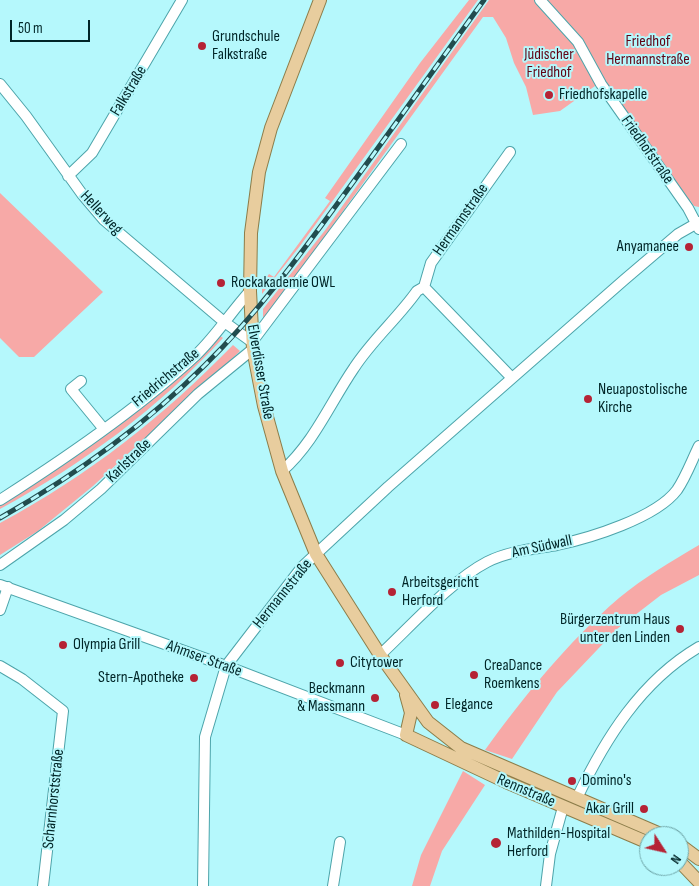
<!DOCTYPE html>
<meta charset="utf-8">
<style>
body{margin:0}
#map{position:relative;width:699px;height:886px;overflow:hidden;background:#b5f8fc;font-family:"Sofia Sans Condensed",sans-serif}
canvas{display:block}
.north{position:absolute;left:639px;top:826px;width:50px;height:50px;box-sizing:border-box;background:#b5f8fc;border:1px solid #6da4a7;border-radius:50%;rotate:125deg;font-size:14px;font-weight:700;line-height:20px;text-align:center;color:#002527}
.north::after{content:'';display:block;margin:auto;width:18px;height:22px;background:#b52335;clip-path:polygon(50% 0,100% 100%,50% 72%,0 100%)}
.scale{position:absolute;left:10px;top:20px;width:80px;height:22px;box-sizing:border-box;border:2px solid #002527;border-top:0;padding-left:6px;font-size:15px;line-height:18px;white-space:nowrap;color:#002527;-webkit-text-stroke:4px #b5f8fc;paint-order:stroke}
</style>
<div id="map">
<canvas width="699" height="886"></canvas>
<div class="north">N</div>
<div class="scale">50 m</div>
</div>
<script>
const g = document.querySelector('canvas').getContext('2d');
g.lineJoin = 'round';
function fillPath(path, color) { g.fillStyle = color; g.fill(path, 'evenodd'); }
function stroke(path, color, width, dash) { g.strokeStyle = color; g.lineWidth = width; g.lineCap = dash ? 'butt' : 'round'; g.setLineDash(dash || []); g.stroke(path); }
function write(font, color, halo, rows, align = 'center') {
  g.font = font + ' "Sofia Sans Condensed",sans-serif'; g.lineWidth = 4; g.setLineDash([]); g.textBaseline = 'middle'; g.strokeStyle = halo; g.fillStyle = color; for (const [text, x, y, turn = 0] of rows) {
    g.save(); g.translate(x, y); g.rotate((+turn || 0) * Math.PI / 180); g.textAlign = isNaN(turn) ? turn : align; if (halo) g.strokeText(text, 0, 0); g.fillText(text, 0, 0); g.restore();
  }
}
fillPath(new Path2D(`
 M469,0H478L300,246L262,294V284L269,274L274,277L330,201L325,198L420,63Z
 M489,0H699V207L694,206L690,200L688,201L602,81L560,111L533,115L526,87L514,63L506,38L493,17H483L263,322V309L326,229Z
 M0,193L103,292L34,357H19L0,338Z
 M218,334L223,338C159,408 83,464 0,509V504L66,460Z
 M233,345L240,351L235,356L93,486L38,531L0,555V523C89,475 163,417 233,345Z
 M699,545V575L661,595L617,629L557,692L512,759L485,750C524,696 568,642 619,598C643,578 672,561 699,545Z
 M463,771L485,785L442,851L430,886H412L421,855Z`), '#f7a9a7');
const minor = new Path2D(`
 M540,0L578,42L601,84L688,208L699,229
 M0,84L26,116L82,194L104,220L223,321L252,342L401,144
 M510,152L431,263L424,287L512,378
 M68,176L92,153L182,0
 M81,381L71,389L103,428
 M282,471C314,443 330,403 354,368C372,340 398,318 417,291L424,287
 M0,500C66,458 139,408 196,355C216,336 231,312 250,291
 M0,565L64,520L101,489L198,394L253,349
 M0,585L226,666L406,735
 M0,610L8,587
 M380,655C410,627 452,580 487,562C509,551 533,549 557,545C590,538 656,518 677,490C686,477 692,460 699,446
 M0,666L22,679L63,711L43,886
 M577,798C605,739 641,681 699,647
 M203,886L205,737L226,666L302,567L388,487L624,280L678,234L699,222
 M333,886L340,842
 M546,886L550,854L563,807`);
const major = new Path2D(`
 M320,0L271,128L259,172L251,233L250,291L253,349L264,406L282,471L316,554L380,655L428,722L461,748L665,836
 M406,735L506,782L649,843
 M406,735L411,713L406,695
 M679,844L699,859
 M679,861L699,882`);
stroke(minor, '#4da4aa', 12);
stroke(major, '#8c7d4a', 14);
stroke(minor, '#fff', 10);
stroke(major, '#e8cd9e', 12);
const rail = new Path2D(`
 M0,518C74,476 144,426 205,365C257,314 300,255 343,196C391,131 437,65 484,0`);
stroke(rail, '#224c4e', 5);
stroke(rail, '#b5f8fc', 3, [9]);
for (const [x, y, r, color] of [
 [202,46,5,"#b52335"],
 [549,95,5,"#b52335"],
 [689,247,5,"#b52335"],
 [221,283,5,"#b52335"],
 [588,399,5,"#b52335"],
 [392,592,5,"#b52335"],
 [680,629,5,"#b52335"],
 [63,645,5,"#b52335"],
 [340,663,5,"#b52335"],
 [474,675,5,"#b52335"],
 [194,678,5,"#b52335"],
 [375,698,5,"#b52335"],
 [435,705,5,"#b52335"],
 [572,781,5,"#b52335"],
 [644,809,5,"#b52335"],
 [496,843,6,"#b52335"]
]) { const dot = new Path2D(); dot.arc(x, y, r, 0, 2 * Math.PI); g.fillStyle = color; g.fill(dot); stroke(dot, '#b5f8fc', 2); }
write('16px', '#002527', '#b5f8fc', [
 ["Grundschule",212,37],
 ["Falkstraße",212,55],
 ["Friedhofskapelle",559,95],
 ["Anyamanee",679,247,"right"],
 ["Rockakademie OWL",231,283],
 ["Neuapostolische",598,390],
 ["Kirche",598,408],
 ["Arbeitsgericht",402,583],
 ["Herford",402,601],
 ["Bürgerzentrum Haus",670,620,"right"],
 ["unter den Linden",670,638,"right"],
 ["Olympia Grill",73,645],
 ["Citytower",350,663],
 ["CreaDance",484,666],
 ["Roemkens",484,684],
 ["Stern-Apotheke",184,678,"right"],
 ["Beckmann",365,689,"right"],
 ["& Massmann",365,707,"right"],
 ["Elegance",445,705],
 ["Domino's",582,781],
 ["Akar Grill",634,809,"right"],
 ["Mathilden-Hospital",507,834],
 ["Herford",507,852]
], 'left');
write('16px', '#610314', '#b5f8fc', [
 ["Friedhof",648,42],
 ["Hermannstraße",648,60],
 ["Jüdischer",549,55],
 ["Friedhof",549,73]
]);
write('16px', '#002527', '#b5f8fc', [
 ["Falkstraße",129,91,-59],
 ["Friedhofstraße",647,150,55],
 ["Hellerweg",101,213,47],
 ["Hermannstraße",461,220,-55],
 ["Elverdisser Straße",260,372,80],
 ["Friedrichstraße",166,378,-40],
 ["Karlstraße",129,461,-44],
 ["Am Südwall",542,547,-12],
 ["Hermannstraße",283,594,-51],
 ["Ahmser Straße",204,659,20],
 ["Rennstraße",526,791,23],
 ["Scharnhorststraße",54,799,-84]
]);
</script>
